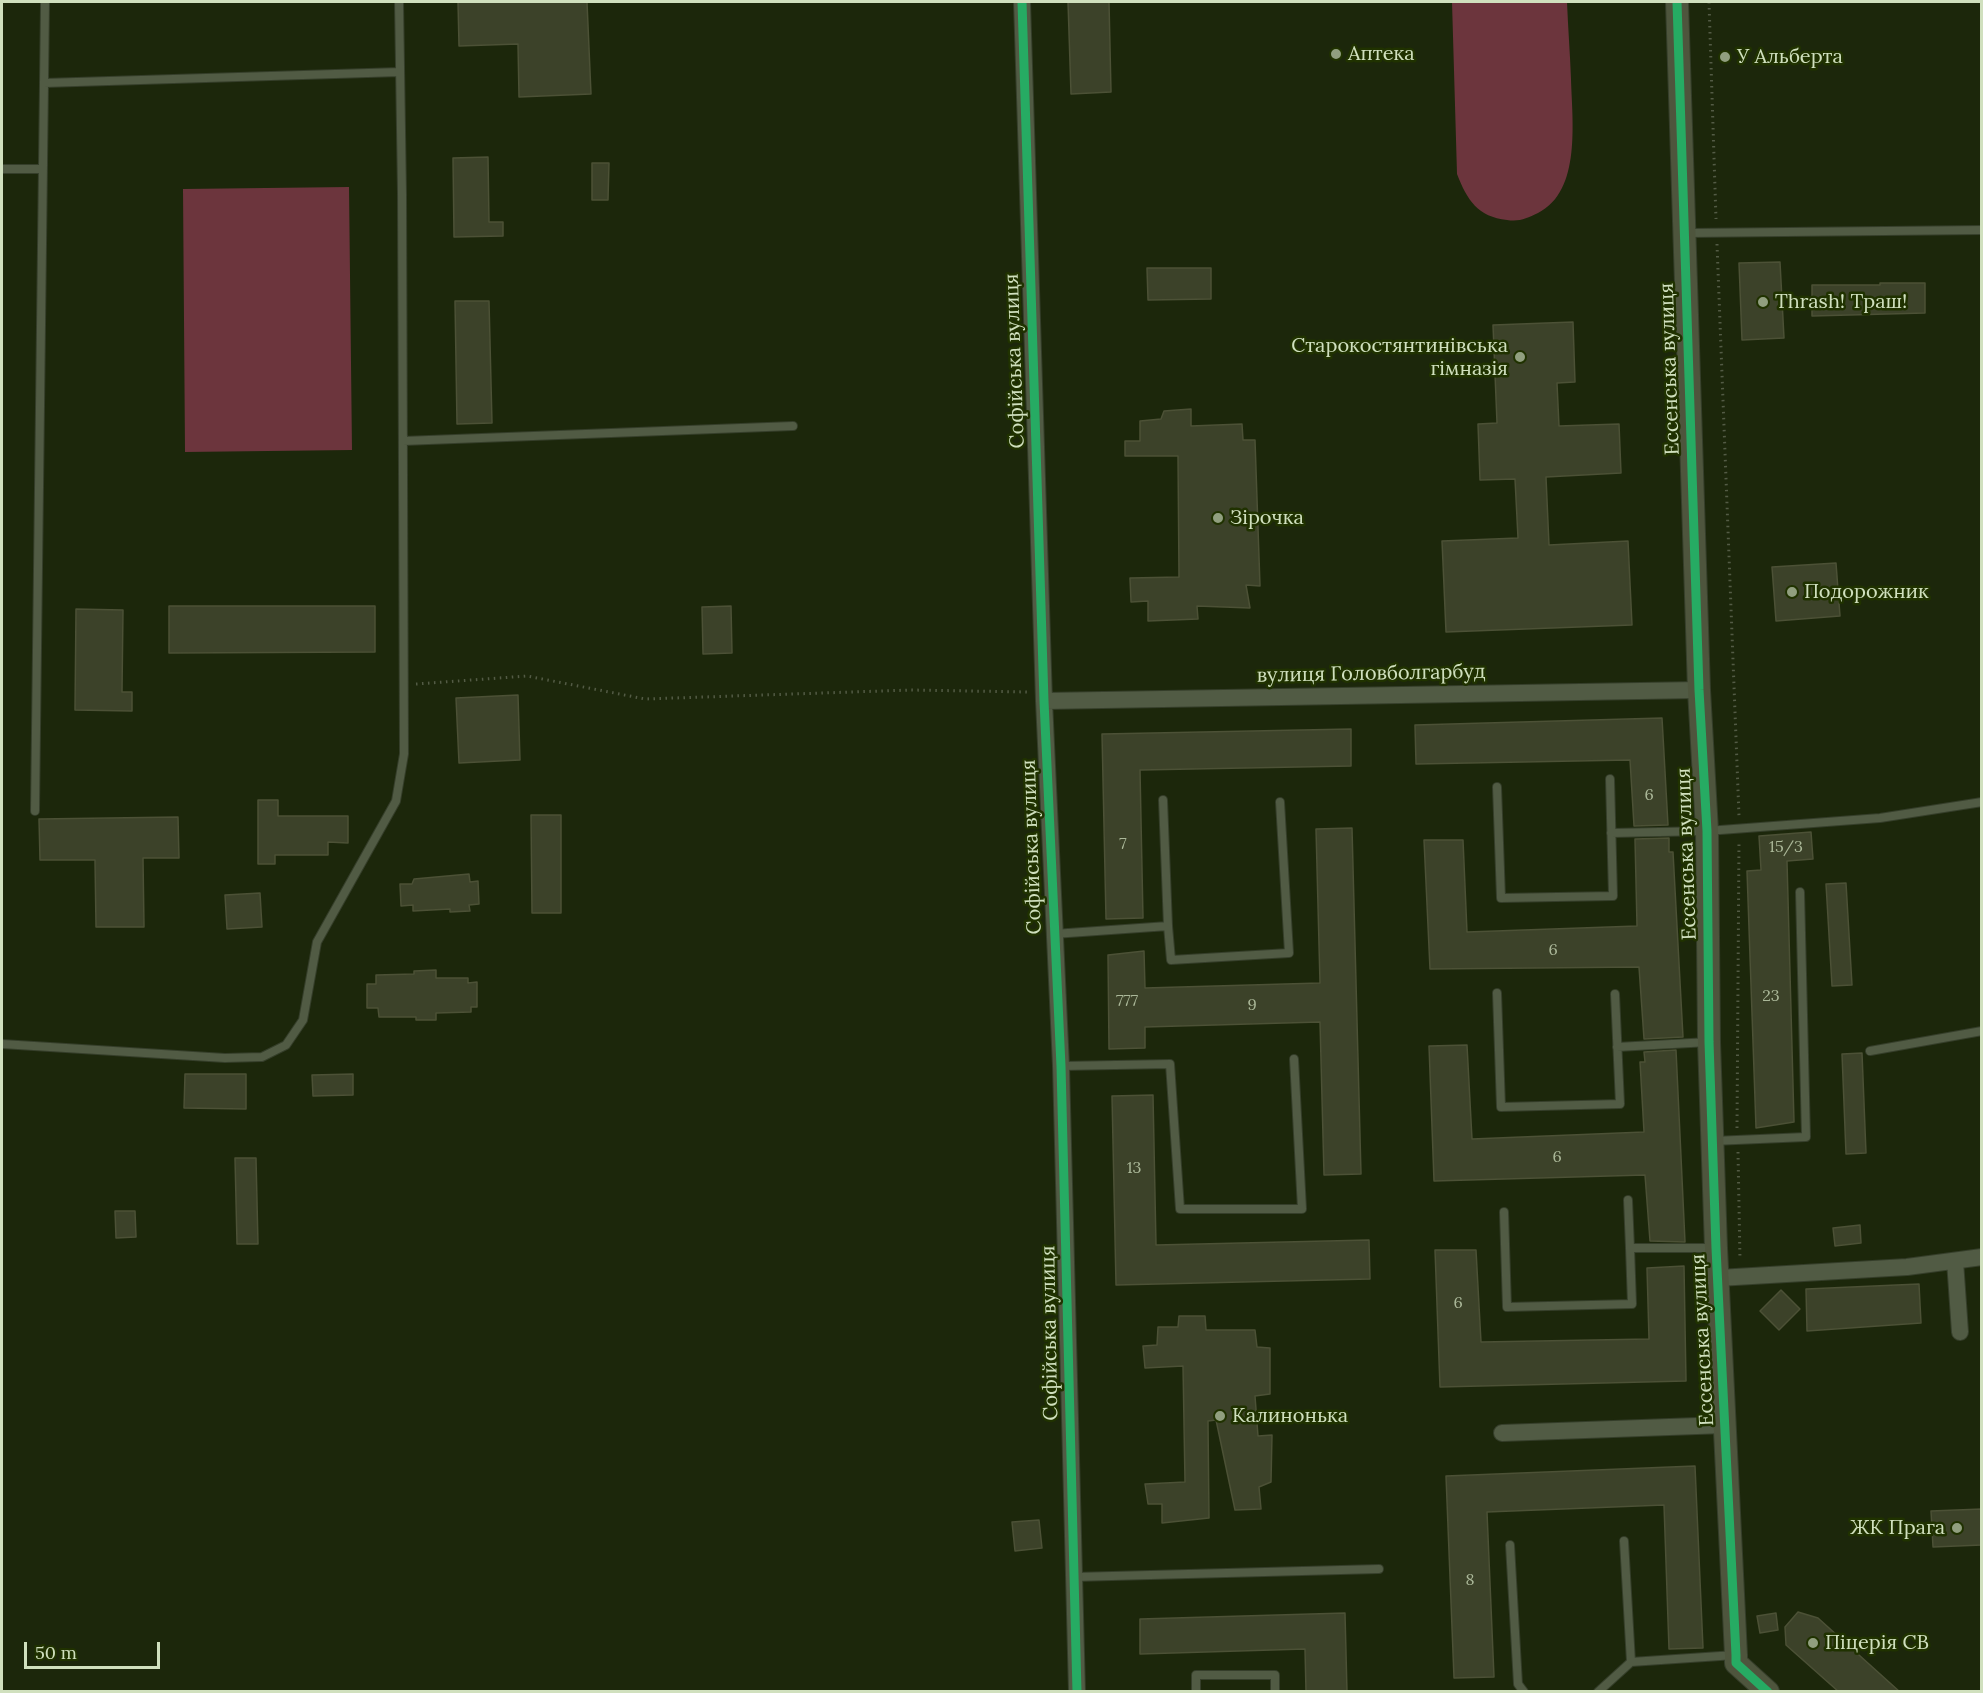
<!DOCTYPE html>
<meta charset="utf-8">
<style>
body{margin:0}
#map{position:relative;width:1983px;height:1693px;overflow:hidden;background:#1c270b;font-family:Lora,serif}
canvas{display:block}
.frame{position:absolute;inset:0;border:3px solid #d0e0be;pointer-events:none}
.scale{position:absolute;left:24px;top:1642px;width:136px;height:27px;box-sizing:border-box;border:3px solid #d0e0be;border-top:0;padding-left:8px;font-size:18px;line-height:21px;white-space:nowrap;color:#d0e0be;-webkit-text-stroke:4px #203200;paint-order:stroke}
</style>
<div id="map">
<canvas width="1983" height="1693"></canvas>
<div class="frame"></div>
<div class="scale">50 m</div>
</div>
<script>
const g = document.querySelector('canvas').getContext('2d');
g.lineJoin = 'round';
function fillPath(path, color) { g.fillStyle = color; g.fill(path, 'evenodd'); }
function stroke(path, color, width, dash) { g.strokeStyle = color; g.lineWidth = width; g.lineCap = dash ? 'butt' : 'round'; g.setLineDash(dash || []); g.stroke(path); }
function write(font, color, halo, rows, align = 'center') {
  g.font = font + ' Lora,serif'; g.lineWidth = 5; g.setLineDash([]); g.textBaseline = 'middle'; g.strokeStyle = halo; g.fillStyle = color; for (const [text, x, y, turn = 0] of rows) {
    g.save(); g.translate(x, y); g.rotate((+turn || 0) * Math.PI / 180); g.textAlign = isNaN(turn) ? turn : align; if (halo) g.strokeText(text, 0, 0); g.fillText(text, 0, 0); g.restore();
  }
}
fillPath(new Path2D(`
 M1452,2H1567C1568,27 1570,53 1571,79C1572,120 1582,191 1538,213C1527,218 1520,222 1507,220C1478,217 1467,200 1457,174Z
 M349,187L352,450L185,452L183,189Z`), '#6c353d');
const building = new Path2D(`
 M458,2H587L591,94L519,97L518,44L459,46Z
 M1068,2H1109L1111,92L1071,94Z
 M488,157L489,222H503V236L454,237L453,158Z
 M592,163H609L608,200H592Z
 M1780,262L1784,338L1742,340L1739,263Z
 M1147,268H1211V299L1148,300Z
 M1880,283H1925V313L1812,316V285H1880Z
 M455,301H489L492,423L457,424Z
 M1573,322L1575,382L1557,383L1559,426L1619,424L1621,473L1546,477L1549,545L1628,541L1632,625L1446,632L1442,541L1518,538L1515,479L1480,480L1478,424L1497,423L1493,325Z
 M1191,409V426L1242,424L1243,440H1255L1260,586L1246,585L1250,608L1197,606L1198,619L1148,621V601L1131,602L1130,578L1179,577L1178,456H1125V441H1140V421L1161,419L1164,411Z
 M1836,563L1840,616L1776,621L1772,567Z
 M169,606H375V652L169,653Z
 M731,606L732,653L703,654L702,607Z
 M76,609L123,610L122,692H132V711L75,710Z
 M518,695L520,760L459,763L456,698Z
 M1662,718L1668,825L1634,826L1630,760L1416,764L1415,725Z
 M1351,729V766L1140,770L1143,918L1106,919L1102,734Z
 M258,800H278V816H348V843L328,842V855H275V864H258Z
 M531,815H561V913H532Z
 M178,817L179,858H143L144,927H96L95,860H40L39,819Z
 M1352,828L1361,1174L1324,1175L1320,1022L1145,1027V1048L1109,1049L1108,955L1144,951L1145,988L1320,983L1316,829Z
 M1811,832L1813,859L1787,861L1794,1122L1756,1128L1747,871L1761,870L1759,836Z
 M1669,838V852H1673L1683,1037L1644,1039L1639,967L1430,969L1424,840H1463L1467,932L1637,926L1635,839Z
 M469,874L470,882L478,881L479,904L469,905L470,911L450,912V909L413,911V905L401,906L400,884H412L414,879Z
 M1846,883L1852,985L1832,986L1826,884Z
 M260,893L262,927L227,929L225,895Z
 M436,970V978H468V983L477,982V1007H471V1012L436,1013V1020H416V1017H379L378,1008H367V984H376V975L414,974V971Z
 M1467,1045L1472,1139L1644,1132L1640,1062H1645L1644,1052L1676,1050L1685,1242L1650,1241L1645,1175L1434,1181L1429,1046Z
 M1862,1053L1866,1153L1846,1154L1842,1054Z
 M185,1074H246V1109L184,1108Z
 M353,1074V1095L313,1096L312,1075Z
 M1153,1095L1156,1245L1369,1240L1370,1279L1116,1285L1112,1096Z
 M235,1158H256L258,1244H237Z
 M115,1211H135L136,1237L116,1238Z
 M1860,1225L1861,1243L1835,1246L1833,1228Z
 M1435,1250H1476L1481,1342L1649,1339L1647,1268L1684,1266L1686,1381L1440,1387Z
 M1919,1284L1921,1323L1807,1331L1806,1289Z
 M1781,1290L1800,1309L1779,1330L1760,1311Z
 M1179,1316H1205L1206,1330H1255L1257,1347L1270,1348V1394L1255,1396L1258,1436L1272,1435L1271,1482L1259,1487L1261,1509L1235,1510L1216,1420L1208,1421L1209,1518L1162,1523V1504H1148L1145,1484L1185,1482L1183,1366L1145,1368L1143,1346L1157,1345L1158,1327H1178Z
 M1695,1466L1703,1648L1669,1649L1664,1505L1487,1512L1494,1677L1454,1678L1446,1476Z
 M1982,1509V1545L1933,1547L1931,1511Z
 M1039,1520L1042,1548L1015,1551L1012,1522Z
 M1798,1612L1818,1618L1900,1692H1839L1786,1645L1785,1627Z
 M1345,1613L1347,1692H1306L1305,1649L1140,1654V1619Z
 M1776,1613L1778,1630L1760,1633L1757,1616Z`);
fillPath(building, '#3c4229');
stroke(building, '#4c5136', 1.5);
const lane = new Path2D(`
 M44,83L400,72
 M2,169H43
 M1687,233L1982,230
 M403,441L793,426
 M1497,787L1501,898L1613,896L1610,779
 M1163,800L1168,926
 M35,811L45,2
 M1611,833L1707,831L1880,818L1982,802
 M1054,934L1168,926L1171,960L1289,953L1280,802
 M1497,993L1501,1107L1620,1104L1615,994
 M2,1044L225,1058L262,1057L286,1045L303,1020L317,942L396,801L404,754L402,194L399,2
 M1617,1047L1709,1042
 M1870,1051L1982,1031
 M1061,1066L1170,1064L1180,1209H1302L1294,1059
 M1713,1141L1806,1137L1800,892
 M1628,1200L1630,1248
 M1504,1212L1507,1307L1632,1304L1630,1248H1716
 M1624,1541L1631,1662L1735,1655
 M1510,1545L1518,1684L1524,1692
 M1074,1577L1379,1569
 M1196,1692V1675H1275V1692
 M1598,1692L1631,1662`);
const street = new Path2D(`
 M1022,2L1044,701L1061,1066L1077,1692
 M1044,701L1699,690
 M1955,1261L1960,1332
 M1718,1278L1907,1267L1982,1257
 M1502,1433L1725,1425`);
const secondary = new Path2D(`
 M1677,2L1699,690L1707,831L1709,1042L1716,1248L1736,1655V1663L1768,1692`);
stroke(lane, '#353e2a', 10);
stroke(street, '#353e2a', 18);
stroke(secondary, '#353e2a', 24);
stroke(new Path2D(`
 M1709,2L1716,219
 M1717,244L1739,816
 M416,684L527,676L645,699L911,690L1028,692
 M1737,1128L1739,840
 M1738,1152L1740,1260`), '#535b45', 3, [1.5, 4.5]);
stroke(lane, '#515b44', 8);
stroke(street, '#515b44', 16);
stroke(secondary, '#4e553d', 22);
stroke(new Path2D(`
 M1022,2L1044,701L1061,1066L1077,1692
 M1677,2L1699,690L1707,831L1709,1042L1716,1248L1736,1655V1663L1768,1692`), '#26ab63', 9);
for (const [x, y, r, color] of [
 [1336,54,6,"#919f7f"],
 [1725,57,6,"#919f7f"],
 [1763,302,6,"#919f7f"],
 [1520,357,6,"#919f7f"],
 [1218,518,6,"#919f7f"],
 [1792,592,6,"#919f7f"],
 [1220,1416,6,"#919f7f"],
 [1957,1528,6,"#919f7f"],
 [1813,1643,6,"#919f7f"]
]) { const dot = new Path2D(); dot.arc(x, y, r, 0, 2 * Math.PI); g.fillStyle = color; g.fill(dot); stroke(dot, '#203200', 2); }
write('16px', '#abb899', null, [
 ["6",1649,795],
 ["7",1123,844],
 ["15/3",1786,847],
 ["6",1553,950],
 ["23",1771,996],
 ["777",1127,1001],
 ["9",1252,1005],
 ["6",1557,1157],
 ["13",1134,1168],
 ["6",1458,1303],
 ["8",1470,1580]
]);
write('20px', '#d0e0be', '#203200', [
 ["Аптека",1348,54],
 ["У Альберта",1737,57],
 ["Thrash! Траш!",1775,302],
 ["Старокостянтинівська",1508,346,"right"],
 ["гімназія",1508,369,"right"],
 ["Зірочка",1230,518],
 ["Подорожник",1804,592],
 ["Калинонька",1232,1416],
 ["ЖК Прага",1945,1528,"right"],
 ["Піцерія СВ",1825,1643]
], 'left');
write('20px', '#d0e0be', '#203200', [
 ["Софійська вулиця",1015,361,-92],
 ["Ессенська вулиця",1670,369,-92],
 ["вулиця Головболгарбуд",1371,674,-1],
 ["Софійська вулиця",1032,847,-92],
 ["Ессенська вулиця",1687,854,-92],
 ["Софійська вулиця",1050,1333,-91],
 ["Ессенська вулиця",1703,1340,-93]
]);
</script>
